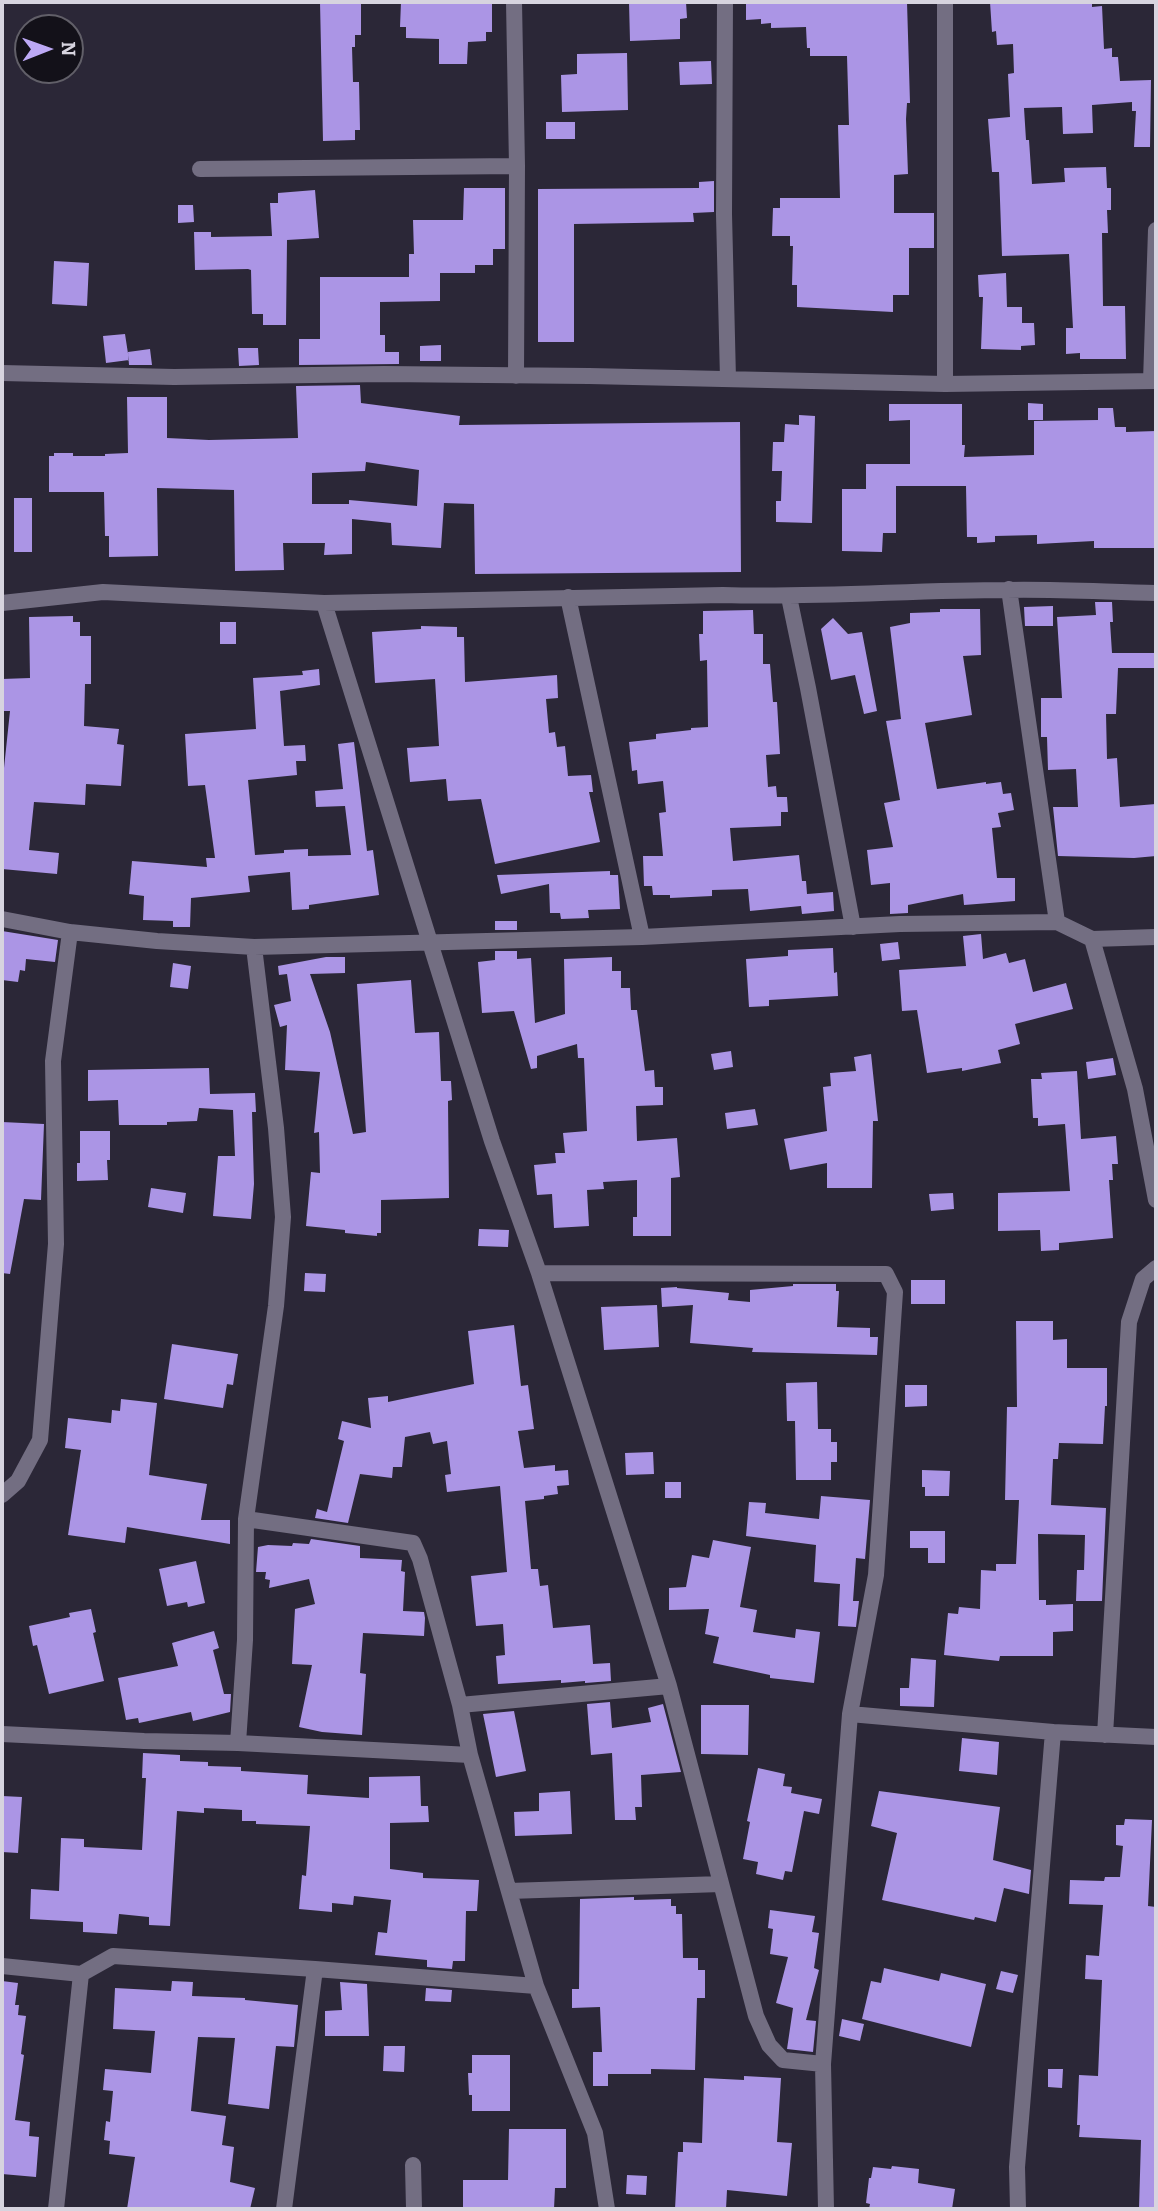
<!DOCTYPE html>
<style>
body{margin:0}
#map{position:relative;width:1158px;height:2211px;overflow:hidden;background:#2b2737;font-family:Bitter,serif}
canvas{display:block}
.frame{position:absolute;inset:0;border:4px solid #d7d4df;pointer-events:none}
.north{position:absolute;left:14px;top:14px;width:70px;height:70px;box-sizing:border-box;background:#131119;border:2px solid #615f68;border-radius:50%;rotate:89deg;font-size:19px;font-weight:700;line-height:28px;text-align:center;color:#d7d4df}
.north::after{content:'';display:block;margin:auto;width:24px;height:32px;background:#bda9f5;clip-path:polygon(50% 0,100% 100%,50% 72%,0 100%)}
</style>
<div id="map">
<canvas width="1158" height="2211"></canvas>
<div class="frame"></div>
<div class="north">N</div>
</div>
<script>
const g = document.querySelector('canvas').getContext('2d');
g.lineJoin = 'round';
function fillPath(path, color) { g.fillStyle = color; g.fill(path, 'evenodd'); }
function stroke(path, color, width, dash) { g.strokeStyle = color; g.lineWidth = width; g.lineCap = dash ? 'butt' : 'round'; g.setLineDash(dash || []); g.stroke(path); }
fillPath(new Path2D(`
 M320,2H361V35H355V47H352L353,82H359L360,130H355V140L323,141Z
 M401,2H492V32H486V41L468,42L467,64H439V39L406,38V27H400Z
 M629,2H686L687,18L680,19V39L630,41Z
 M746,2H907L910,103H907L906,119L908,174L894,175V213H934V248H909V295H893V312L797,307V285H792L793,246H790V236H772L773,208H780V198H840L838,125H849L847,56H810V48H807L806,27L771,28V23L761,24V19L746,20Z
 M990,2H1092V7L1102,6L1104,49L1112,48V57H1118L1120,81L1151,80L1150,147H1134L1136,111H1132V102L1092,105L1093,133L1063,134L1062,107L1024,108L1026,140H1029L1032,184L1065,182L1064,168L1106,167L1107,188H1111V210H1107L1108,233H1102L1103,306H1125L1126,359H1080V353L1066,354V328H1073L1069,254L1002,256L999,172H992L988,119L1010,117L1008,74L1014,73L1013,44L997,45L996,31L992,32Z
 M627,53L628,110L562,112L561,75L577,74V54Z
 M711,61L712,84L680,85L679,62Z
 M546,122H575V139H546Z
 M714,181V212L693,213L694,222L574,224V342H538V189L699,188V182Z
 M464,188H505V249H493V265H475V273H440V301L380,302V335H385V352H399V364L299,365V339H320V277H409V254H414L413,220H463Z
 M315,190L319,238L287,240L286,325H263V314H252L251,270L248,269L195,270L194,232H211V237L272,236L270,203H278V193Z
 M178,205H193L194,222L178,223Z
 M54,261L89,263L87,306L52,304Z
 M1006,273L1007,307H1022V323H1034L1035,345L1021,346V350L981,349L983,297H979L978,275Z
 M125,334L129,360L106,363L103,336Z
 M441,345V361H420V346Z
 M238,348H258L259,365L239,366Z
 M150,349L152,365H129L128,352Z
 M360,385L361,403L460,416L459,425L740,422L741,572L475,574L474,504L444,503L441,548L392,545L391,523L352,519V554L324,555L325,543H283L284,570L235,571L234,490L157,488L158,556L109,557V536H105L104,492H49V456H54V453H73V456H105V454L128,453L127,397H167V438L209,440L298,438L296,386ZM366,462L419,470L417,506L349,500V504H312V473L365,471Z
 M1028,403L1043,404V420H1028Z
 M889,404H962V445H965L964,457L1034,455V421L1098,420V408H1113L1115,427H1126V432L1156,431V548H1094V541L1037,544V535L995,536V542L977,543V537H967L966,486H896V533H883L882,552L842,551V489H866V464H910V420L889,421Z
 M799,415L815,416L812,523L776,522V501H781L782,471H772L773,442H784L785,424L799,425Z
 M14,498H32V552H14Z
 M1095,602H1112L1113,622H1110L1112,653H1156V668H1118L1116,714H1106L1107,759L1117,758L1120,807L1156,804V856L1134,858L1058,856L1053,807H1078L1076,769L1048,770L1047,737H1041V698H1062L1057,617L1096,615Z
 M1053,606V626H1025L1024,607Z
 M940,609H980L981,655L963,656L972,715L925,723L937,789L986,782V784L1001,782L1003,794L1011,793L1014,810L998,813L1001,827L992,828L997,878H1015V901L964,905L963,894L908,905V913L890,914V883L871,885L867,850L893,847L884,803L900,800L886,721L901,719L890,627L910,623V613L940,612Z
 M753,610L754,634H763V664H770L773,702H777L780,754L766,755L768,787L776,786L777,797H787L788,812H781V826L730,828L733,861L799,855L802,881H806L807,894L833,892L834,911L802,914L801,906L750,911L748,889L712,890V896L670,898V895H653L652,886H644L643,856H663L659,813L666,812L663,781L638,784L637,770L632,771L629,742L656,739V734L691,730V728L708,727L707,660L700,661L699,634H703V611Z
 M73,616V622H80V636H91V684H85L84,726L119,729L117,744L124,745L121,786L86,784L85,805L34,802L29,850L59,853L57,874L2,869V787L10,711H2V679L30,678L29,617Z
 M833,618L848,634L862,632L877,711L864,714L855,675L831,680L821,629Z
 M220,622H236V644H220Z
 M421,626L457,627V637H464L465,682L557,675L558,698L546,699L549,733L555,732L557,747L565,746L568,776L591,775L593,792H589L600,842L495,864L481,799L448,801L446,779L410,782L407,748L439,746L435,679L375,683L372,632L421,629Z
 M319,669L320,685L280,691L284,746L305,745L306,761H296L297,775L248,780L255,855L284,853V850L308,849V856L351,855L345,806L316,807L315,791L343,789L338,744L354,742L367,851L373,850L379,895L309,905V909L292,910L290,872L248,876L250,892L191,898L190,927H173V921L143,920L144,896L129,894L132,861L207,867L206,858H215L205,785L188,786L185,734L256,729L253,678L303,675L302,671Z
 M610,871V875H618L620,909L588,910L589,918L561,919L560,913H550L549,884L501,894L497,875Z
 M495,921H517V930H495Z
 M2,931L58,940L55,962L26,959L25,971L20,970L18,982L2,980Z
 M981,934L983,959L1006,953L1009,963L1025,959L1033,992L1066,983L1073,1009L1015,1024L1020,1044L998,1050L1001,1063L962,1071V1068L927,1073L917,1010L902,1011L899,970L966,966L963,936Z
 M898,942L900,959L882,961L880,944Z
 M833,948L834,973L837,972L838,996L769,1000V1006L749,1007L746,959L788,956V950Z
 M495,951H517V959L531,958L535,1023L565,1014L564,959L612,957V971H621V988H630L631,1010H637L645,1071L654,1070L655,1087H663V1105L636,1106L637,1141L677,1138L680,1177L671,1178V1236H633V1217H637V1180L603,1182L604,1189L587,1190L589,1226L554,1228L552,1194L537,1195L534,1165L556,1163L555,1153H565L563,1133L587,1131L584,1058H578L577,1044L537,1056V1068L531,1069L514,1011L482,1013L478,962L495,960Z
 M326,957H345V973L310,974L330,1032L353,1134L366,1132L357,984L411,980L415,1033L439,1032L441,1081H451L452,1100L448,1101L449,1198L381,1200V1233H377V1236L345,1233V1230L306,1226L311,1172L320,1173L319,1132L314,1133L320,1072L285,1070L287,1025L280,1027L274,1005L291,1001L287,974L279,975L278,966Z
 M173,963L191,966L188,989L170,987Z
 M731,1051L733,1067L714,1070L711,1054Z
 M871,1054L878,1121H873L872,1188H827V1163L790,1170L784,1139L827,1131L823,1087L831,1086L830,1073L856,1071L854,1057Z
 M1113,1058L1116,1075L1088,1079L1086,1062Z
 M209,1068L210,1094L255,1093L256,1112H252L254,1184L251,1219L213,1216L218,1156H235L233,1110L199,1108L197,1121L167,1122V1125H119L118,1100L88,1101V1070Z
 M1077,1071L1081,1139L1116,1136L1118,1164H1112L1113,1180H1109L1113,1238L1059,1243V1250L1041,1251L1040,1230L998,1231V1193L1070,1191L1065,1124L1038,1126V1118H1033L1031,1079H1042L1041,1073Z
 M755,1109L758,1125L727,1129L725,1113Z
 M2,1122L44,1124L41,1200L24,1199L10,1274L2,1273Z
 M80,1131H110V1160H107L108,1180L77,1181V1163H80Z
 M151,1188L186,1193L183,1213L148,1207Z
 M953,1193L954,1209L931,1211L929,1194Z
 M479,1229L509,1230L508,1247L478,1246Z
 M305,1273L326,1274L325,1292L304,1291Z
 M911,1280H945V1304H911Z
 M793,1284H836V1291H839L837,1327L870,1328V1337H878L877,1355L752,1352L753,1348L690,1343L693,1305L662,1307L661,1288L677,1287V1288L729,1293L728,1300L750,1302V1290L793,1286Z
 M657,1305L659,1347L604,1350L601,1307Z
 M1016,1321H1053V1340L1067,1339V1368H1107V1406H1105L1103,1444L1059,1443L1058,1459H1053L1051,1505L1106,1508L1102,1601H1076L1077,1570H1084L1085,1535L1038,1534L1039,1600H1046V1605L1073,1604V1631L1053,1632V1656H1000L999,1661L944,1655L948,1613L958,1614L959,1607L980,1609L981,1570L996,1571V1564H1016L1019,1500H1005L1007,1407H1017Z
 M514,1325L521,1386L528,1385L534,1429L518,1431L524,1468L555,1465V1471L568,1470L569,1485L557,1486L558,1494L544,1496V1499L525,1501L531,1569H538L540,1586L548,1585L553,1628L590,1625L593,1664L610,1663L611,1681L585,1683V1681L561,1683V1680L498,1684L496,1656L505,1655L503,1624L476,1626L471,1576L507,1572L500,1486L447,1492L445,1475L451,1474L447,1441L433,1444L430,1432L405,1437L402,1467H393L392,1478L360,1474L348,1523L315,1518L317,1509L327,1512L344,1441L338,1439L342,1421L371,1428L368,1398L388,1396V1402L474,1384L468,1331Z
 M172,1344L238,1354L233,1385L227,1384L223,1408L164,1399Z
 M817,1382L818,1429H831V1442H837V1462H831V1480H796L795,1421H787L786,1383Z
 M905,1385H927V1406L905,1407Z
 M121,1399L157,1403L149,1475L207,1484L201,1520H230V1544L127,1527L125,1543L68,1535L81,1450L65,1448L68,1418L111,1423L112,1410L120,1411Z
 M653,1452L654,1474L626,1475L625,1453Z
 M922,1470L950,1471L949,1496H925V1487H922Z
 M665,1482H681V1498H665Z
 M821,1496L870,1500L865,1559L856,1558L853,1601H859L856,1627L838,1626L840,1584L814,1582L816,1545L746,1536L749,1502L766,1503L765,1513L819,1519Z
 M910,1531H945V1563H928V1548H910Z
 M311,1539L360,1546V1558L402,1560L401,1571L405,1572L403,1611L424,1612L425,1618L424,1636L363,1633L360,1673L366,1674L362,1735L322,1732L299,1727L312,1665L292,1664L295,1609L315,1604L309,1579L269,1588L270,1580L265,1579L266,1572H256L258,1547L268,1545L292,1546L293,1543L309,1544Z
 M713,1540L751,1547L740,1607L757,1610L753,1632L795,1638L796,1629L820,1632L814,1683L770,1678V1675L713,1663L719,1637L705,1634L709,1609L669,1610V1588L686,1587L692,1555L709,1558Z
 M196,1561L205,1603L188,1607L187,1602L167,1606L159,1569Z
 M91,1609L96,1632L93,1633L104,1681L49,1694L37,1645L33,1646L29,1626L70,1617L69,1613Z
 M214,1631L219,1648L213,1650L224,1694H231L230,1712L193,1721L191,1712L139,1723L138,1718L126,1720L118,1678L178,1666L172,1643Z
 M911,1658L936,1660L934,1707L900,1706V1688H909Z
 M610,1702L612,1728L651,1722L648,1708L663,1704L681,1772L641,1775L642,1807H635L636,1820H615L612,1753L591,1755L587,1704Z
 M701,1705H749L748,1755L701,1754Z
 M514,1711L526,1771L496,1777L483,1714Z
 M962,1738L999,1742L997,1775L959,1771Z
 M143,1753L180,1755V1761L208,1762V1766L241,1767V1771L308,1775L307,1794L369,1798V1777L420,1776L421,1806H428L429,1822L390,1823V1869L423,1873V1878L479,1880L477,1911H466L465,1961H453L452,1969L427,1967V1960L375,1955L378,1932L387,1933L391,1900L354,1896L353,1905L332,1903V1912L299,1909L302,1875L306,1876L310,1826L256,1824V1821H242V1810L204,1808V1813L177,1811L170,1926L149,1925V1917L119,1914L117,1934L83,1932V1922L30,1919L31,1889L59,1891L61,1838L84,1839V1847L142,1850L146,1778H142Z
 M758,1768L785,1774L783,1786L792,1787L791,1793L822,1799L819,1814L804,1811L792,1872L785,1871L783,1880L756,1874L758,1862L743,1859L750,1822L747,1821Z
 M570,1791L572,1834L515,1836L514,1812L539,1811V1793Z
 M879,1791L1000,1807L993,1860L1031,1870L1029,1894L1004,1888L996,1922L975,1917L974,1920L882,1900L897,1833L871,1826Z
 M2,1796L22,1797L18,1853L2,1852Z
 M1125,1819L1152,1820L1148,1906L1156,1907V2209H1139L1141,2140L1079,2137L1080,2125H1077L1079,2075L1098,2076L1102,1980L1085,1979L1086,1955L1099,1956L1103,1905L1069,1904L1070,1880L1104,1881L1105,1877H1120L1123,1846L1116,1845V1825H1124Z
 M634,1897V1900L671,1899V1906H676V1914H682L683,1958H698V1970H705V1998H697L695,2070L651,2069V2074H608V2086H593V2052H602L600,2007L572,2008V1989H579L580,1899Z
 M770,1910L815,1916L812,1932L819,1933L814,1968L819,1970L806,2020L816,2021L813,2052L787,2049L793,2008L776,2003L788,1957L770,1954L773,1929L768,1928Z
 M884,1968L939,1981L941,1973L986,1984L971,2047L862,2019L871,1981L881,1983Z
 M1001,1971L1018,1975L1013,1993L996,1989Z
 M2,1981L18,1983L15,2005H19L18,2015L26,2016L21,2054L24,2055L15,2120L30,2122L29,2136L39,2137L36,2177L2,2174Z
 M172,1981L193,1982L192,1996L245,1998V2000L298,2005L294,2047L276,2046L269,2109L228,2104L235,2038L198,2037L191,2111L226,2116L222,2145L234,2147L230,2182L255,2188L250,2209H127L135,2157L109,2154L110,2141L104,2140L106,2121L110,2122L113,2091L103,2090L105,2069L151,2073L155,2031L113,2029L115,1988L171,1991Z
 M340,1982L367,1984L369,2036H325V2011L342,2010Z
 M426,1988L452,1990L451,2002L425,2001Z
 M842,2019L864,2024L860,2041L839,2036Z
 M384,2046H405L404,2072L383,2071Z
 M472,2055H510V2111H472V2095H469L468,2073H472Z
 M1048,2069H1063L1062,2088L1048,2087Z
 M744,2076L781,2078L777,2142L792,2143L787,2196L727,2190L726,2209H675L678,2152H683V2142L702,2143L704,2078L744,2080Z
 M509,2129H566V2188H555L554,2209H463V2180H508Z
 M892,2166L919,2169L918,2183L955,2189L952,2209H869L870,2204L866,2203L869,2178H871L873,2167L891,2169Z
 M627,2175L647,2176L646,2195L626,2194Z`), '#ab95e5');
stroke(new Path2D(`
 M514,2L517,166L516,376
 M725,2L724,214L728,379
 M945,2V384
 M200,169L517,166
 M2,373L174,377L384,374L589,376L945,384L1156,381
 M1151,381L1156,230
 M1009,589L1057,922
 M568,597L642,937
 M789,597L808,688L853,927
 M2,603L103,592L324,603L723,595C818,598 912,590 1007,590C1056,589 1106,592 1156,593
 M324,603L492,1141L539,1273L669,1686L756,2016L769,2045L783,2060L823,2064
 M2,919L70,932L157,941L254,947L642,937L900,924L1057,922L1092,939L1156,937
 M1092,939L1135,1089L1156,1200
 M539,1273L886,1274L895,1292L876,1575L850,1714L823,2064L826,2209
 M2,1495L18,1481L40,1440L56,1244L53,1061L70,932
 M246,1519L413,1543L420,1559L460,1705L470,1755L536,1986L595,2133L607,2209
 M460,1705L669,1686
 M850,1714L1053,1732
 M2,1734L144,1741L238,1743L470,1755
 M1105,1735L1129,1322L1143,1279L1156,1268
 M238,1743L245,1640L246,1519L276,1306L283,1217L276,1128L254,947
 M509,1891L721,1884
 M2,1966L81,1974L113,1956L315,1969
 M413,2165L414,2209
 M56,2209L81,1974
 M284,2209L315,1969L536,1986
 M1018,2209L1017,2167L1053,1732L1156,1737`), '#736e82', 16);
</script>
